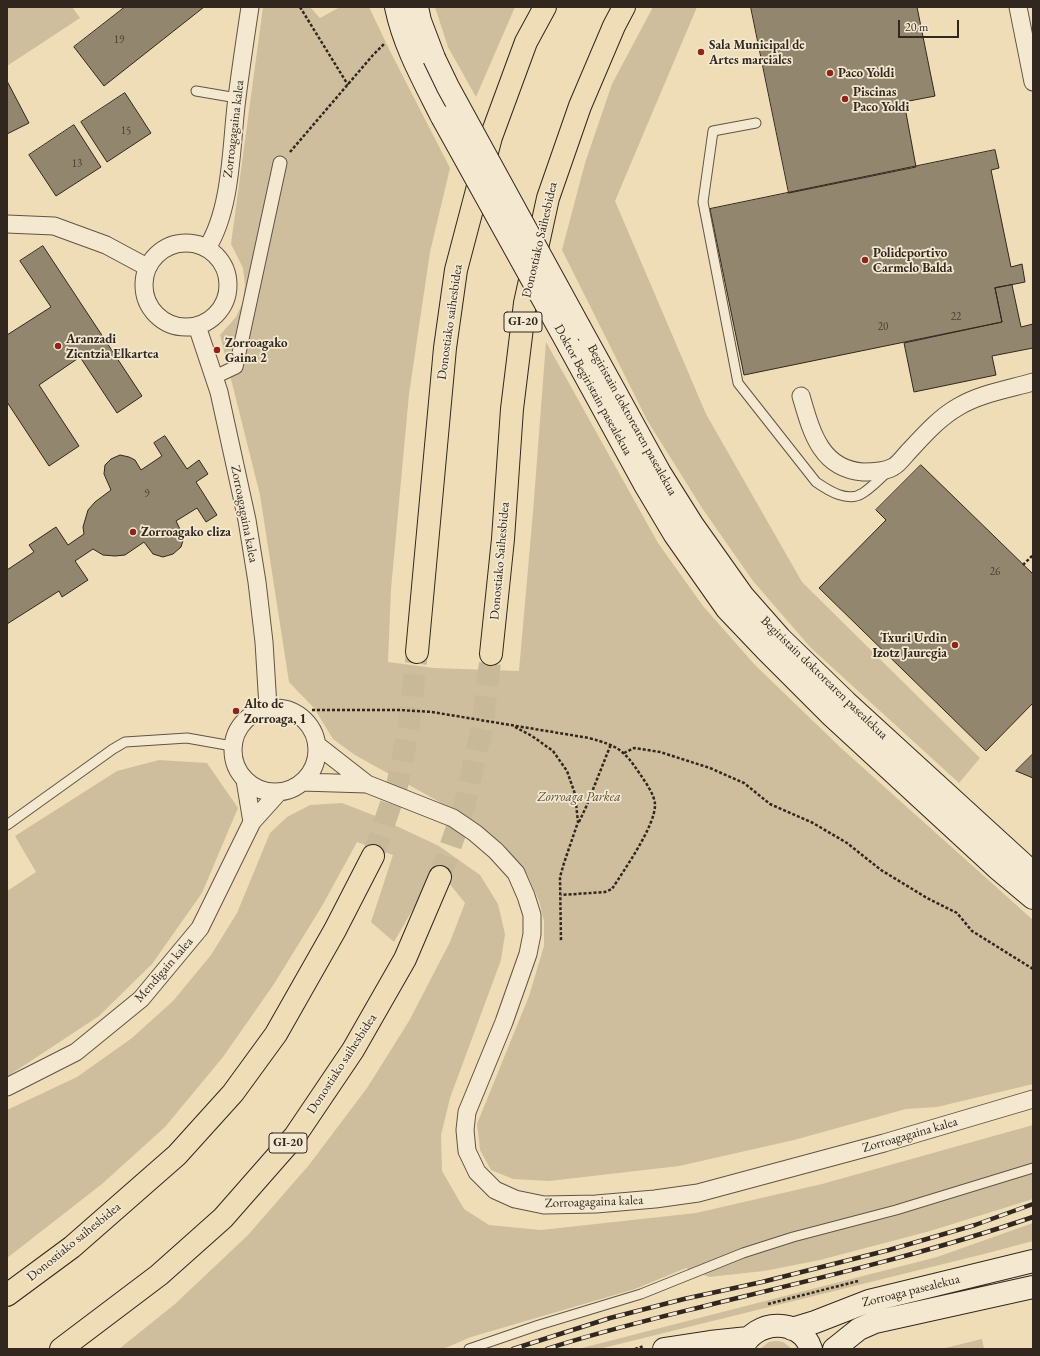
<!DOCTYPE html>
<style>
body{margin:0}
#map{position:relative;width:1040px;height:1356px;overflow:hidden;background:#eeddb7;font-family:"EB Garamond",serif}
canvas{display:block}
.frame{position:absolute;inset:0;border:8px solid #31271f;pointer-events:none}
.scale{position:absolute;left:898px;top:20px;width:61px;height:18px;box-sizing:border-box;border:2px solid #31271f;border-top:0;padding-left:5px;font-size:12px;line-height:14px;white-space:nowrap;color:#31271f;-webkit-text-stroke:3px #f4e9d0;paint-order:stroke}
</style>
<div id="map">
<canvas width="1040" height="1356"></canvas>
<div class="frame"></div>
<div class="scale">20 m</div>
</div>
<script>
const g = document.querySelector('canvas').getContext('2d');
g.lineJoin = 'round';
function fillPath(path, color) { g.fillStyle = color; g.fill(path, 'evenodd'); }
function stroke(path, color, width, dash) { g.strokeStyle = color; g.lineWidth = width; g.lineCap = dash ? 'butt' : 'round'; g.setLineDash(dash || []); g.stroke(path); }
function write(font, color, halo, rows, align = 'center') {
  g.font = font + ' "EB Garamond",serif'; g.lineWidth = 3.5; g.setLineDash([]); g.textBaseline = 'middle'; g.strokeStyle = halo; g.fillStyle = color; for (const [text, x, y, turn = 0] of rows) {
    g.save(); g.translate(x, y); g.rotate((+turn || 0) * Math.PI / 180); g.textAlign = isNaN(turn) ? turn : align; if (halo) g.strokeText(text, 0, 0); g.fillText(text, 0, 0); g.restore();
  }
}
fillPath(new Path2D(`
 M7,7H72L80,18L7,66Z
 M263,7H310L320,18L340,7H369L389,49L450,168L430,252L409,394L391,589L388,662L434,668L519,671L533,512L546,342L658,543L703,606L755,665L841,748L1033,920V1084L937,1107L906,1109L794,1140L679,1166L549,1181L513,1179L491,1170L480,1150L477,1124L529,996L544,946V921L539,901L528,876L504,845L472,820L355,755L333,739L314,708L289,682L260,495L220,335L236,317L243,302L245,285L243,268L231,244Z
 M435,7H515L476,97L448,47Z
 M653,7H697L615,201L706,414L802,582L980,758L959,783L811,648L753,581L702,508L647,420L562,250L585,163L612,84Z
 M159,760L207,763L238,808L202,893L152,964L99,1016L11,1074L7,1076V891L36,872L15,836L117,771Z
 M342,803L373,815L439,846L480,875L498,904L505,934L501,960L450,1098L441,1135L442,1171L464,1209L489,1225L541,1230L696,1213L822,1184L1033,1125V1199L930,1231L820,1260L764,1271L709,1277L686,1268L635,1289L471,1337L443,1349H119L175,1304L248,1235L309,1165L367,1088L409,1021L450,942L465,903L449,883L432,876L394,942L371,922L393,855L357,842L322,906L274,984L223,1057L165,1127L102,1184L7,1258V1110L77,1077L132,1038L173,1001L211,955L237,913L270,833L287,817L310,805Z
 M1033,1223V1241L984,1254L599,1349H578L937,1257Z
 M982,1339L984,1349H941Z
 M776,1341L783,1342L792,1349H760L769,1342Z`), '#cebe9d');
const building = new Path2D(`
 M125,7H204L104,86L74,47Z
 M751,7H917L935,96L904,102L916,167L789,193Z
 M7,81L29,123L7,134Z
 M125,93L151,133L107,162L81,122Z
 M74,125L101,167L56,196L29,155Z
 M995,150L999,168L991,170L1011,267L1022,264L1025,282L995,288L1002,322L744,375L710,209Z
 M43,246L142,396L117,413L80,357L39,385L79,446L49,466L7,402V335L51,307L20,261Z
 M1012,285L1021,327L1033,324V348L992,356L996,375L914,392L904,343L1002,322L995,288Z
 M165,436L187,469L199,460L208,474L196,482L217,515L206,522L197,508L176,521L184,537L181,547L173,554L163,557L153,554L144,542L125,555L115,556L103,555L93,549L75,561L88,580L62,597L59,591L7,624V570L34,552L29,545L56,527L68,545L84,534L83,527L88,510L95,502L111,490L104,474L105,465L111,459L120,455L129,457L135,460L141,470L162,456L154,443Z
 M921,465L1033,574V703L986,751L819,588L886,520L876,510Z
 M1033,754V778L1016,771Z`);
fillPath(building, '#93866e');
stroke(building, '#31271f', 1);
stroke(new Path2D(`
 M373,856L397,786L409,725L417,652
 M440,877L464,807L482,728L491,654`), '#c8b999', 22, [22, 11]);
const service = new Path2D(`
 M196,91L237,98
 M756,123L713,131L703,202L738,383L816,482C829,491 848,503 863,493C872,487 880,479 887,472
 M7,825L113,749L125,742L187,738L232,746
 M469,1349L539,1325L641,1294L743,1253L793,1237L896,1210L1033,1168`);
const pedestrian = new Path2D(`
 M215,377L236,367L280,163`);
const minor = new Path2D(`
 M1018,7L1033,82
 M7,224L54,226L106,245L147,267
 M144 285a42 42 0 1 1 84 0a42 42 0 1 1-84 0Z
 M207,248C231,210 231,151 236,106C240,73 245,40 250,7
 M197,326L219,392L247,520L257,582L264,642L268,707
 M801,396C811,430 820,469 863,472C872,472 884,472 893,467C899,464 905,455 910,450C924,435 940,417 958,407C979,394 1009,389 1033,382
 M233 750a42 42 0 1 1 84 0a42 42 0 1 1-84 0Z
 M317,745L367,784L453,818L475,833L496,851L516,873L526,896L532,915V934L528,954L504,1022L467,1112L465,1130L467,1151L477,1172L495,1190L515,1199L544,1205L596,1204L655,1199L698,1193L884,1143L1033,1099
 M245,780L252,822
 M302,782L367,784
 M7,1087L76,1052L141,999L200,928L252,822L279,792`);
const secondary = new Path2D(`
 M396,7C404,46 424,81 442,117
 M417,7L420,21L434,58
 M580,328L660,473L692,524L743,596L780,638L846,702L1033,873
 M569,346L644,483L675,535L727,609L766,650L832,716L997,868L1033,898
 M792,1329L815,1322L869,1301L1033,1261
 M664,1349L710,1342L748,1338
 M742,1349C754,1319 801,1317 811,1349
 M834,1349L859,1329L875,1322L1033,1287`);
const motorway = new Path2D(`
 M417,652L445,348L456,270L491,137L526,42L545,7
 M491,654L503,539L512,409L525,303L548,198L580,106L614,26L624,7
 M7,1295L72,1247L177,1155L233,1093L276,1034L335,930L373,856
 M61,1349L159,1275L223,1218L295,1136L353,1050L405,959L440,877`);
stroke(service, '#605445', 11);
stroke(pedestrian, '#605445', 15);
stroke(minor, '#605445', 19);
stroke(secondary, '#31271f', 24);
stroke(motorway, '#31271f', 24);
stroke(new Path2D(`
 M300,7L348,85
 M290,152L373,55L384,44
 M1023,565L1033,555
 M312,710H400L432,712L589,738C618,746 623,749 640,774C646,783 654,794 655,804C656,825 624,870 612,889L605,892L561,895
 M515,727L532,736L553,751L567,771L575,794L578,822L564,863L560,877L561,942
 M624,753L634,748L660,752L710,768L744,783L770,804L813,823L847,843L881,870L927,898L957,913L972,931L1033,969
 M579,822L586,807L611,744
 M768,1304L858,1281
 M635,1349L644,1346`), '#31271f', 2.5, [3, 2]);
stroke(service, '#f4e9d0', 9);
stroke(pedestrian, '#f4e9d0', 13);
stroke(minor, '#f4e9d0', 17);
stroke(secondary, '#f4e9d0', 22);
stroke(motorway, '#eeddb7', 22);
const rail = new Path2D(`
 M513,1349L610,1318L684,1299L762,1282L889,1250L975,1225L1033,1204
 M547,1349C601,1331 657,1318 713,1304C820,1278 928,1253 1033,1217`);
stroke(rail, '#31271f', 4.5);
stroke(rail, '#f4e9d0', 3, [9]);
const secondaryBridge = new Path2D(`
 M434,58L448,87L580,328
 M442,117L569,346`);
stroke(secondaryBridge, '#31271f', 24, []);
stroke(secondaryBridge, '#f4e9d0', 22);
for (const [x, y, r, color] of [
 [701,52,4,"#8f2418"],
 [830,73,4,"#8f2418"],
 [845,99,4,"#8f2418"],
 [865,260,4,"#8f2418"],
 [58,346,4,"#8f2418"],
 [217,350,4,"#8f2418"],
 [133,532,4,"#8f2418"],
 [955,645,4,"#8f2418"],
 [236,711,4,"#8f2418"]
]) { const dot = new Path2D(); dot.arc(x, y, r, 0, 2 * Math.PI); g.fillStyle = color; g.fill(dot); stroke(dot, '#f4e9d0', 1.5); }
write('11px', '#4a3f33', null, [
 ["19",119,40],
 ["15",126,131],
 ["13",77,164],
 ["22",956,317],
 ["20",883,327],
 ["9",147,494],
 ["26",995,572]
]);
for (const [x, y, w] of [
 [523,322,38],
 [288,1143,38]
]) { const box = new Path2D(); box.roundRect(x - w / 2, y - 10, w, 20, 3); g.fillStyle = '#f4e9d0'; g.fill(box); stroke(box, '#31271f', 1); }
write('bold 12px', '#31271f', null, [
 ["GI-20",523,322],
 ["GI-20",288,1143]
]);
write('bold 13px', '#31271f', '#f4e9d0', [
 ["Sala Municipal de",709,45],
 ["Artes marciales",709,60],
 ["Paco Yoldi",838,73],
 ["Piscinas",853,92],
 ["Paco Yoldi",853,107],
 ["Polideportivo",873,253],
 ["Carmelo Balda",873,268],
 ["Aranzadi",66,339],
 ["Zientzia Elkartea",66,354],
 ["Zorroagako",225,343],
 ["Gaina 2",225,358],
 ["Zorroagako eliza",141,532],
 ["Txuri Urdin",947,638,"right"],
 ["Izotz Jauregia",947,653,"right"],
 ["Alto de",244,704],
 ["Zorroaga, 1",244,719]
], 'left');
write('13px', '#31271f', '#f4e9d0', [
 ["Zorroagagaina kalea",234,129,-83],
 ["Donostiako Saihesbidea",540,240,-77],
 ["Donostiako saihesbidea",450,322,-82],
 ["Doktor Begiristain pasealekua",593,390,61],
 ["Begiristain doktorearen pasealekua",632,420,61],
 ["Zorroagagaina kalea",244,514,79],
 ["Donostiako Saihesbidea",500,561,-85],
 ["Begiristain doktorearen pasealekua",824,678,44],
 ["Mendigain kalea",164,970,-49],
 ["Donostiako saihesbidea",342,1064,-57],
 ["Zorroagagaina kalea",910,1135,-16],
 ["Zorroagagaina kalea",594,1202,-2],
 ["Donostiako saihesbidea",74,1242,-39],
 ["Zorroaga pasealekua",911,1291,-14]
]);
write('italic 13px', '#584d3e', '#f4e9d0', [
 ["Zorroaga Parkea",579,797]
]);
</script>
